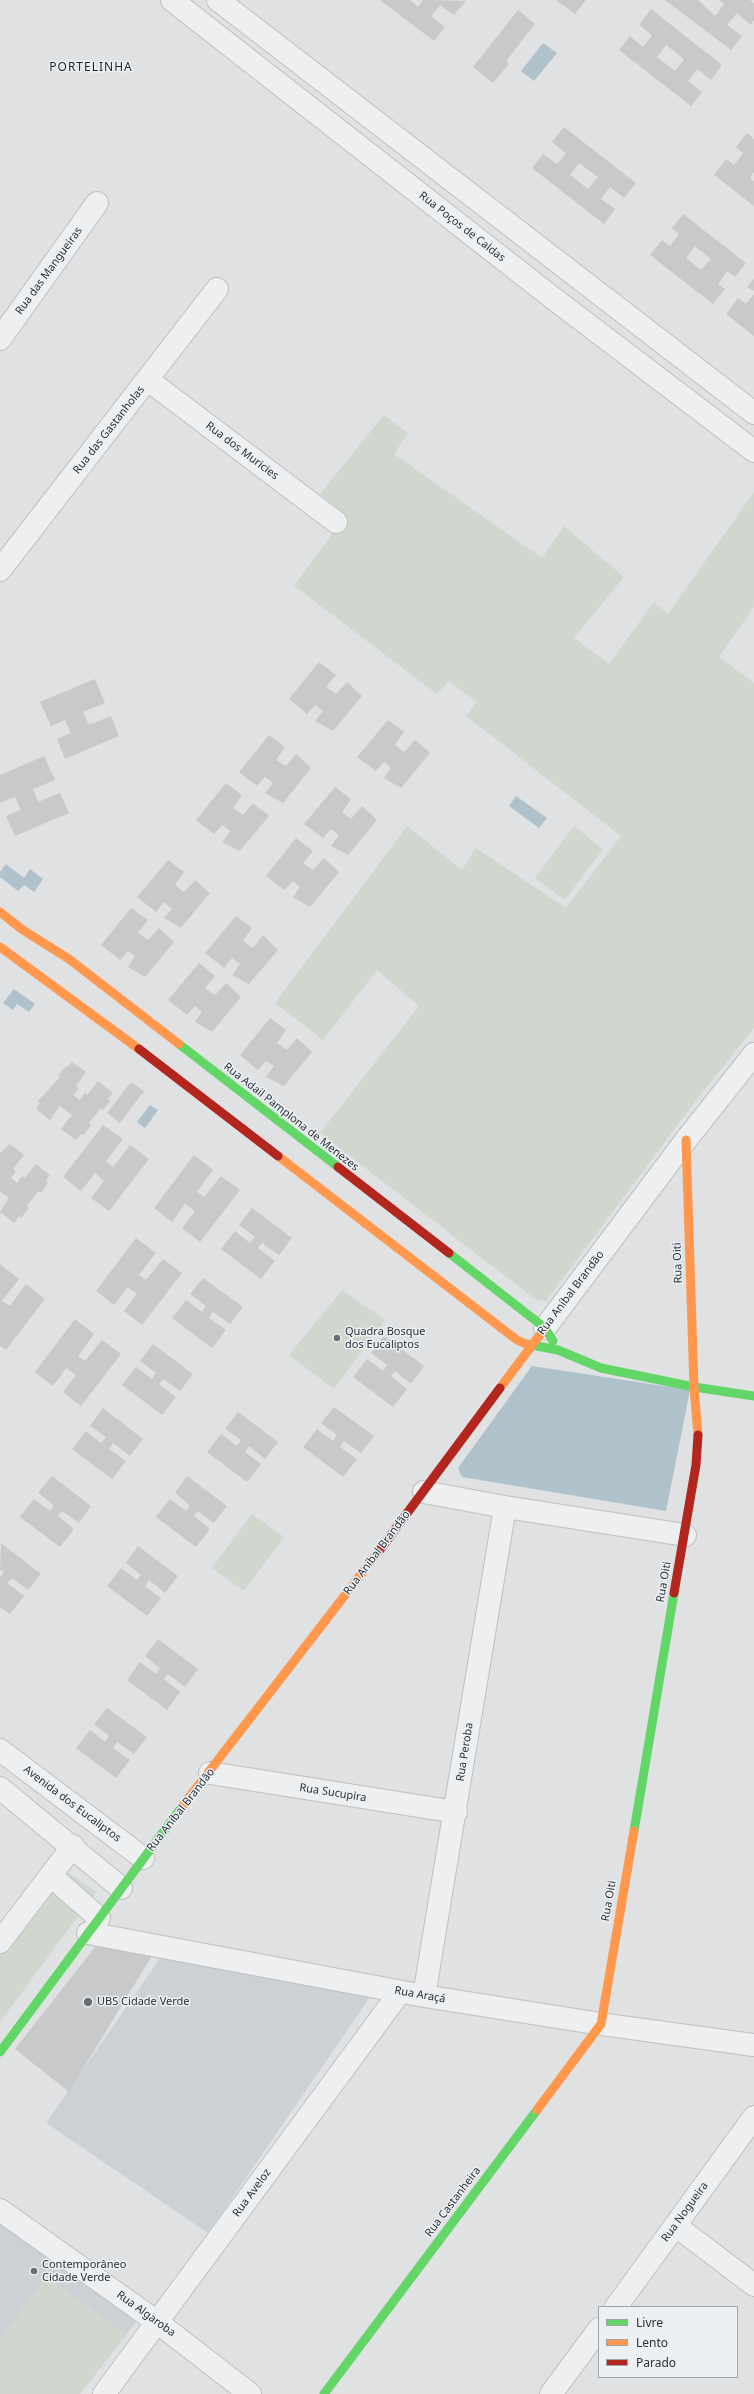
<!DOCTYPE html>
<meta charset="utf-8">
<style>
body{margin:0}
#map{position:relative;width:754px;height:2394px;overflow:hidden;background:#dfe1e3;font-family:"Noto Sans",sans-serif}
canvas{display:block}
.legend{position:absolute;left:598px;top:2306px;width:140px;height:72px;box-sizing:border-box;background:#ecf0f3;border:1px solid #9ea4a9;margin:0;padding:5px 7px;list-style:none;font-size:12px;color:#28323a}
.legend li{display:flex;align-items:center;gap:8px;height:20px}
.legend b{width:20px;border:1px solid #9ea4a9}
</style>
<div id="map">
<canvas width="754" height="2394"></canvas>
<ul class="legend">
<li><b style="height:5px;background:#63d668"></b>Livre</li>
<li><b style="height:5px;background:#ff974d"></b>Lento</li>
<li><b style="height:5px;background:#b3261e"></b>Parado</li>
</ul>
</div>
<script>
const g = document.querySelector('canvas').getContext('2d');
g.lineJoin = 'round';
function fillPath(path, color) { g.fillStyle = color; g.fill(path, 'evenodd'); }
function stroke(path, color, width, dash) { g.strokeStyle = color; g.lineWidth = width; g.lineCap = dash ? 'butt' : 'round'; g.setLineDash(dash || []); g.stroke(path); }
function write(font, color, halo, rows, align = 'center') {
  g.font = font + ' "Noto Sans",sans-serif'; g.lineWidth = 3; g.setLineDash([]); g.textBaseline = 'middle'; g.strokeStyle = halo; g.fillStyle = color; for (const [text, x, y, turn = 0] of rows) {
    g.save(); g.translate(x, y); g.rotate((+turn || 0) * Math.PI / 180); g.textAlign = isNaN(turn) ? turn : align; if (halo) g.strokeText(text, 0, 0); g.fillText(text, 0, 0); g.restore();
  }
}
fillPath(new Path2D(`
 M163,1954L375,1990L208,2233L46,2123Z
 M0,2220L136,2322L80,2394H0Z`), '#cdd1d6');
fillPath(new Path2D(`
 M384,415L408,433L394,454L542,558L564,526L624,577L574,638L609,664L654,602L668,614L754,492V607L719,657L754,683V1028L694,1103L546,1301L536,1300L320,1133L419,1006L377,970L323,1040L275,1003L407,826L462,870L476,848L566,908L621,836L466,716L477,702L449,681L437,694L294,586L346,515L320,494Z
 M574,826L603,849L565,900L535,878Z
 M342,1290L385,1320L334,1389L289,1355Z
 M252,1514L284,1537L244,1591L212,1568Z
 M66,1871L96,1892L0,2022V1955Z
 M46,2276L126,2334L80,2394H0V2340Z`), '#d1d7cf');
fillPath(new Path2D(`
 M543,43L557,53L534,81L521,71Z
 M516,796L547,818L539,828L509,806Z
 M6,864L24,878L30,869L43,879L34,892L24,885L18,891L0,877V872Z
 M14,989L35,1004L29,1012L17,1004L13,1010L3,1003Z
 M150,1105L158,1110L145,1128L137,1122Z
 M532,1366L690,1390L666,1511L462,1477L458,1468Z`), '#afc2cc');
fillPath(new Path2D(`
 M380,0H410L418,7L423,0L466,1L454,15L440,5L431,16L445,27L434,41Z
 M556,0H586L575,14Z
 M665,0H698L715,16L724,4L719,0H750L754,3V20L751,25L737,13L727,25L742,36L731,50Z
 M651,9L722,65L711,80L697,69L688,81L702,92L691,106L619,50L630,36L643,47L652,35L639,25ZM666,45L684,59L675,71L657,57Z
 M518,10L535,24L506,61L509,64L493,83L473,67Z
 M564,127L636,183L624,198L610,187L601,199L615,209L604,224L532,168L543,154L557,164L566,153L552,142ZM579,163L598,177L588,189L570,175Z
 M747,133L754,139V172L750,178L754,181V206L714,175L726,159L734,165L743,153L736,147Z
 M683,214L746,263L735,277L727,271L718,284L725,289L713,304L650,255L662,240L670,246L679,234L672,228ZM695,246L711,259L701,270L686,258Z
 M754,279V291L747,287Z
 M754,294V336L726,314L738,298L746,304Z
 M319,662L336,675L326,687L336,694L347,682L362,696L333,731L315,721L323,711L315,705L307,714L289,699Z
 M95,679L105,703L83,712L89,725L111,716L119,736L65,759L57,739L71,733L65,720L51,726L40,702Z
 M388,720L404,732L395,745L404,752L415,740L430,753L401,788L384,778L391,768L384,762L376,771L357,757Z
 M269,735L285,747L276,760L286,766L296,754L311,768L283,803L265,793L273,783L265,777L257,786L239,772Z
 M44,756L55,780L33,789L38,802L60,793L69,813L15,836L6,816L21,810L15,797L0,803V775Z
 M226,783L242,795L233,808L243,815L253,803L269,816L240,851L222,842L230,831L222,825L214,834L196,820Z
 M335,787L351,799L342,812L351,819L362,806L377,820L348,855L331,846L339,835L331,829L323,838L304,824Z
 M296,838L313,851L303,863L313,870L324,858L339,872L310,907L293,897L300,887L293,881L284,890L266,876Z
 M168,860L184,872L175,885L184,892L195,880L210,893L181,928L164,918L172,909L164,902L156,912L137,897Z
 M131,908L148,920L138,933L148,940L159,928L174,942L145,977L128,967L135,956L128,951L120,960L101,945Z
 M236,916L252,928L243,941L253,948L263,935L278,950L249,984L232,975L240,964L232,958L224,968L205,953Z
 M199,963L215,976L205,988L215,995L226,983L241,997L212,1032L195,1022L202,1012L195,1006L187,1015L168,1000Z
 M270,1018L286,1030L277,1043L287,1050L297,1038L312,1052L284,1086L266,1077L274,1066L266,1061L258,1070L240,1055Z
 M72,1062L86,1072L76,1086L79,1088L73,1095L80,1100L85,1093L87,1095L98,1081L113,1093L108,1099L110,1101L103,1110L101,1108L89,1123L91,1125L84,1135L81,1134L76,1140L61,1129L72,1115L60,1106L50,1120L36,1109L40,1103L38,1101L60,1077L58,1076L66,1066L67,1067Z
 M131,1082L144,1091L120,1123L107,1113Z
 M103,1125L123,1139L106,1161L113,1167L130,1145L149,1159L109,1211L91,1198L104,1181L95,1173L81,1191L63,1177Z
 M10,1144L24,1155L13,1169L16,1171L11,1178L17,1183L22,1176L25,1178L36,1164L50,1175L46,1181L48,1183L41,1193L38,1191L27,1206L29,1208L21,1218L19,1216L14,1223L0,1212L9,1198L0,1191V1153Z
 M194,1155L213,1170L197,1192L204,1197L221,1176L240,1190L200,1242L182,1228L195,1211L185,1204L172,1222L154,1208Z
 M252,1208L292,1238L279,1255L262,1243L258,1248L275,1261L261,1279L221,1249L235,1231L250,1243L255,1237L239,1225Z
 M136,1238L156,1253L139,1275L146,1280L163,1259L182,1273L142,1325L124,1311L137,1294L128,1287L114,1305L96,1291Z
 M0,1264L19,1279L2,1301L10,1306L26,1284L45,1299L6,1350L0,1346Z
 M203,1278L243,1307L230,1324L213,1312L209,1318L226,1330L212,1348L172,1318L186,1300L202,1312L206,1306L190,1294Z
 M75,1319L94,1334L78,1356L85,1361L102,1340L121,1354L81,1406L63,1392L76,1375L66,1368L53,1386L35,1372Z
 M384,1336L424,1366L411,1384L395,1371L391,1376L407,1389L393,1407L353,1377L367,1359L383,1371L387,1365L371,1353Z
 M153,1344L193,1374L180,1391L163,1379L159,1384L176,1397L162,1415L122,1385L136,1367L152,1379L156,1373L140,1361Z
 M334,1407L374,1436L361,1453L344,1441L340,1447L357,1459L343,1477L303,1447L317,1429L333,1441L337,1435L321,1423Z
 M103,1408L143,1439L130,1456L113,1443L109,1449L126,1461L112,1479L72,1449L86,1431L101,1443L106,1437L90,1426Z
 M238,1412L278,1442L265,1459L249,1446L245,1452L261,1464L247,1482L207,1452L221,1434L237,1446L241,1440L225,1429Z
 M52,1476L91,1506L79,1523L62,1511L58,1516L74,1529L60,1547L20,1517L34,1499L50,1511L54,1505L38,1493Z
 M187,1476L227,1506L214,1523L198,1511L194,1516L210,1529L196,1547L156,1517L170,1499L186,1511L190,1505L175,1493Z
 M1,1543L41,1574L28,1590L12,1578L7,1583L24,1596L10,1614L0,1607V1577L4,1572L0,1570Z
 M138,1546L178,1576L165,1593L149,1580L145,1586L161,1598L147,1616L107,1586L121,1568L137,1580L141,1575L126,1563Z
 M158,1639L198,1669L185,1687L168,1674L164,1679L180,1692L167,1710L127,1680L140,1662L156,1674L160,1668L145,1656Z
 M107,1708L147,1737L134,1754L117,1742L113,1748L130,1760L116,1778L76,1748L90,1730L105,1742L109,1736L94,1724Z
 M95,1947L153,1954L69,2092L15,2049Z`), '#c7c9cb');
const street = new Path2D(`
 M172,0L549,295L754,451
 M218,0L754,413
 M0,339L97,203
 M148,380L336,522
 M0,570L217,289
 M545,1328L686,1140L754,1054
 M424,1492L505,1507L685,1535
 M0,1750L143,1858
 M210,1773L456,1812
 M0,1788L121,1888
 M51,1876L99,1918
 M88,1933L424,1996L601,2024L754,2045
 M0,1942L73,1846
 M424,1996L505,1507
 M0,2210L157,2322L250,2394
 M676,2226L754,2285
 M616,2307L754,2117
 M104,2394L400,1992
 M551,2394L599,2329`);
stroke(street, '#bdbfc1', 24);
stroke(street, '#eeeff0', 22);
stroke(new Path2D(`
 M179,1044L338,1167
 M449,1253L545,1328L553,1341
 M526,1344L558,1350L601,1368L694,1387L754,1396
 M634,1831L674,1593
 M0,2052L184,1804
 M324,2394L537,2110`), '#63d668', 9);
stroke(new Path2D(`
 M0,912L23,930L69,959L179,1044
 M0,947L139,1049
 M686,1140L694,1387L698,1435
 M278,1156L517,1340L526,1344
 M500,1388L545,1328
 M184,1804L379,1551
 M537,2110L601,2024L634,1831`), '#ff974d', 9);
stroke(new Path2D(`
 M139,1049L278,1156
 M338,1167L449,1253
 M379,1551L500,1388
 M674,1593L696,1465L698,1435`), '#b3261e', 9);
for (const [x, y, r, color] of [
 [337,1338,4,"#686f75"],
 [88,2002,5,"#686f75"],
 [34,2271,4,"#686f75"]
]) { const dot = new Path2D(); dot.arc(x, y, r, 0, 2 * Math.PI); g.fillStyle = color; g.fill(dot); stroke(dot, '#ecf0f3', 1.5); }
write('11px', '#28323a', '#ecf0f3', [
 ["Rua Poços de Caldas",462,227,38],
 ["Rua das Mangueiras",49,271,-54],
 ["Rua das Gastanholas",109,430,-52],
 ["Rua dos Muricies",242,451,37],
 ["Rua Adail Pamplona de Menezes",291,1117,38],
 ["Rua Oiti",678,1263,-92],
 ["Rua Aníbal Brandão",571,1293,-53],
 ["Rua Aníbal Brandão",377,1553,-53],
 ["Rua Oiti",664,1582,-80],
 ["Rua Peroba",465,1752,-81],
 ["Rua Sucupira",333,1793,9],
 ["Avenida dos Eucaliptos",72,1804,37],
 ["Rua Aníbal Brandão",181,1810,-52],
 ["Rua Oiti",609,1901,-80],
 ["Rua Araçá",420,1995,10],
 ["Rua Aveloz",252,2193,-54],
 ["Rua Castanheira",453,2202,-53],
 ["Rua Nogueira",685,2212,-54],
 ["Rua Algaroba",146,2314,36]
]);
write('11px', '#28323a', '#ecf0f3', [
 ["Quadra Bosque",345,1332],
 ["dos Eucaliptos",345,1345],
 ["UBS Cidade Verde",97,2002],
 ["Contemporâneo",42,2265],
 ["Cidade Verde",42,2278]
], 'left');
g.letterSpacing = '1px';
write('12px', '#1a232b', '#ecf0f3', [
 ["PORTELINHA",91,68]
]);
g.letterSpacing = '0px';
</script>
